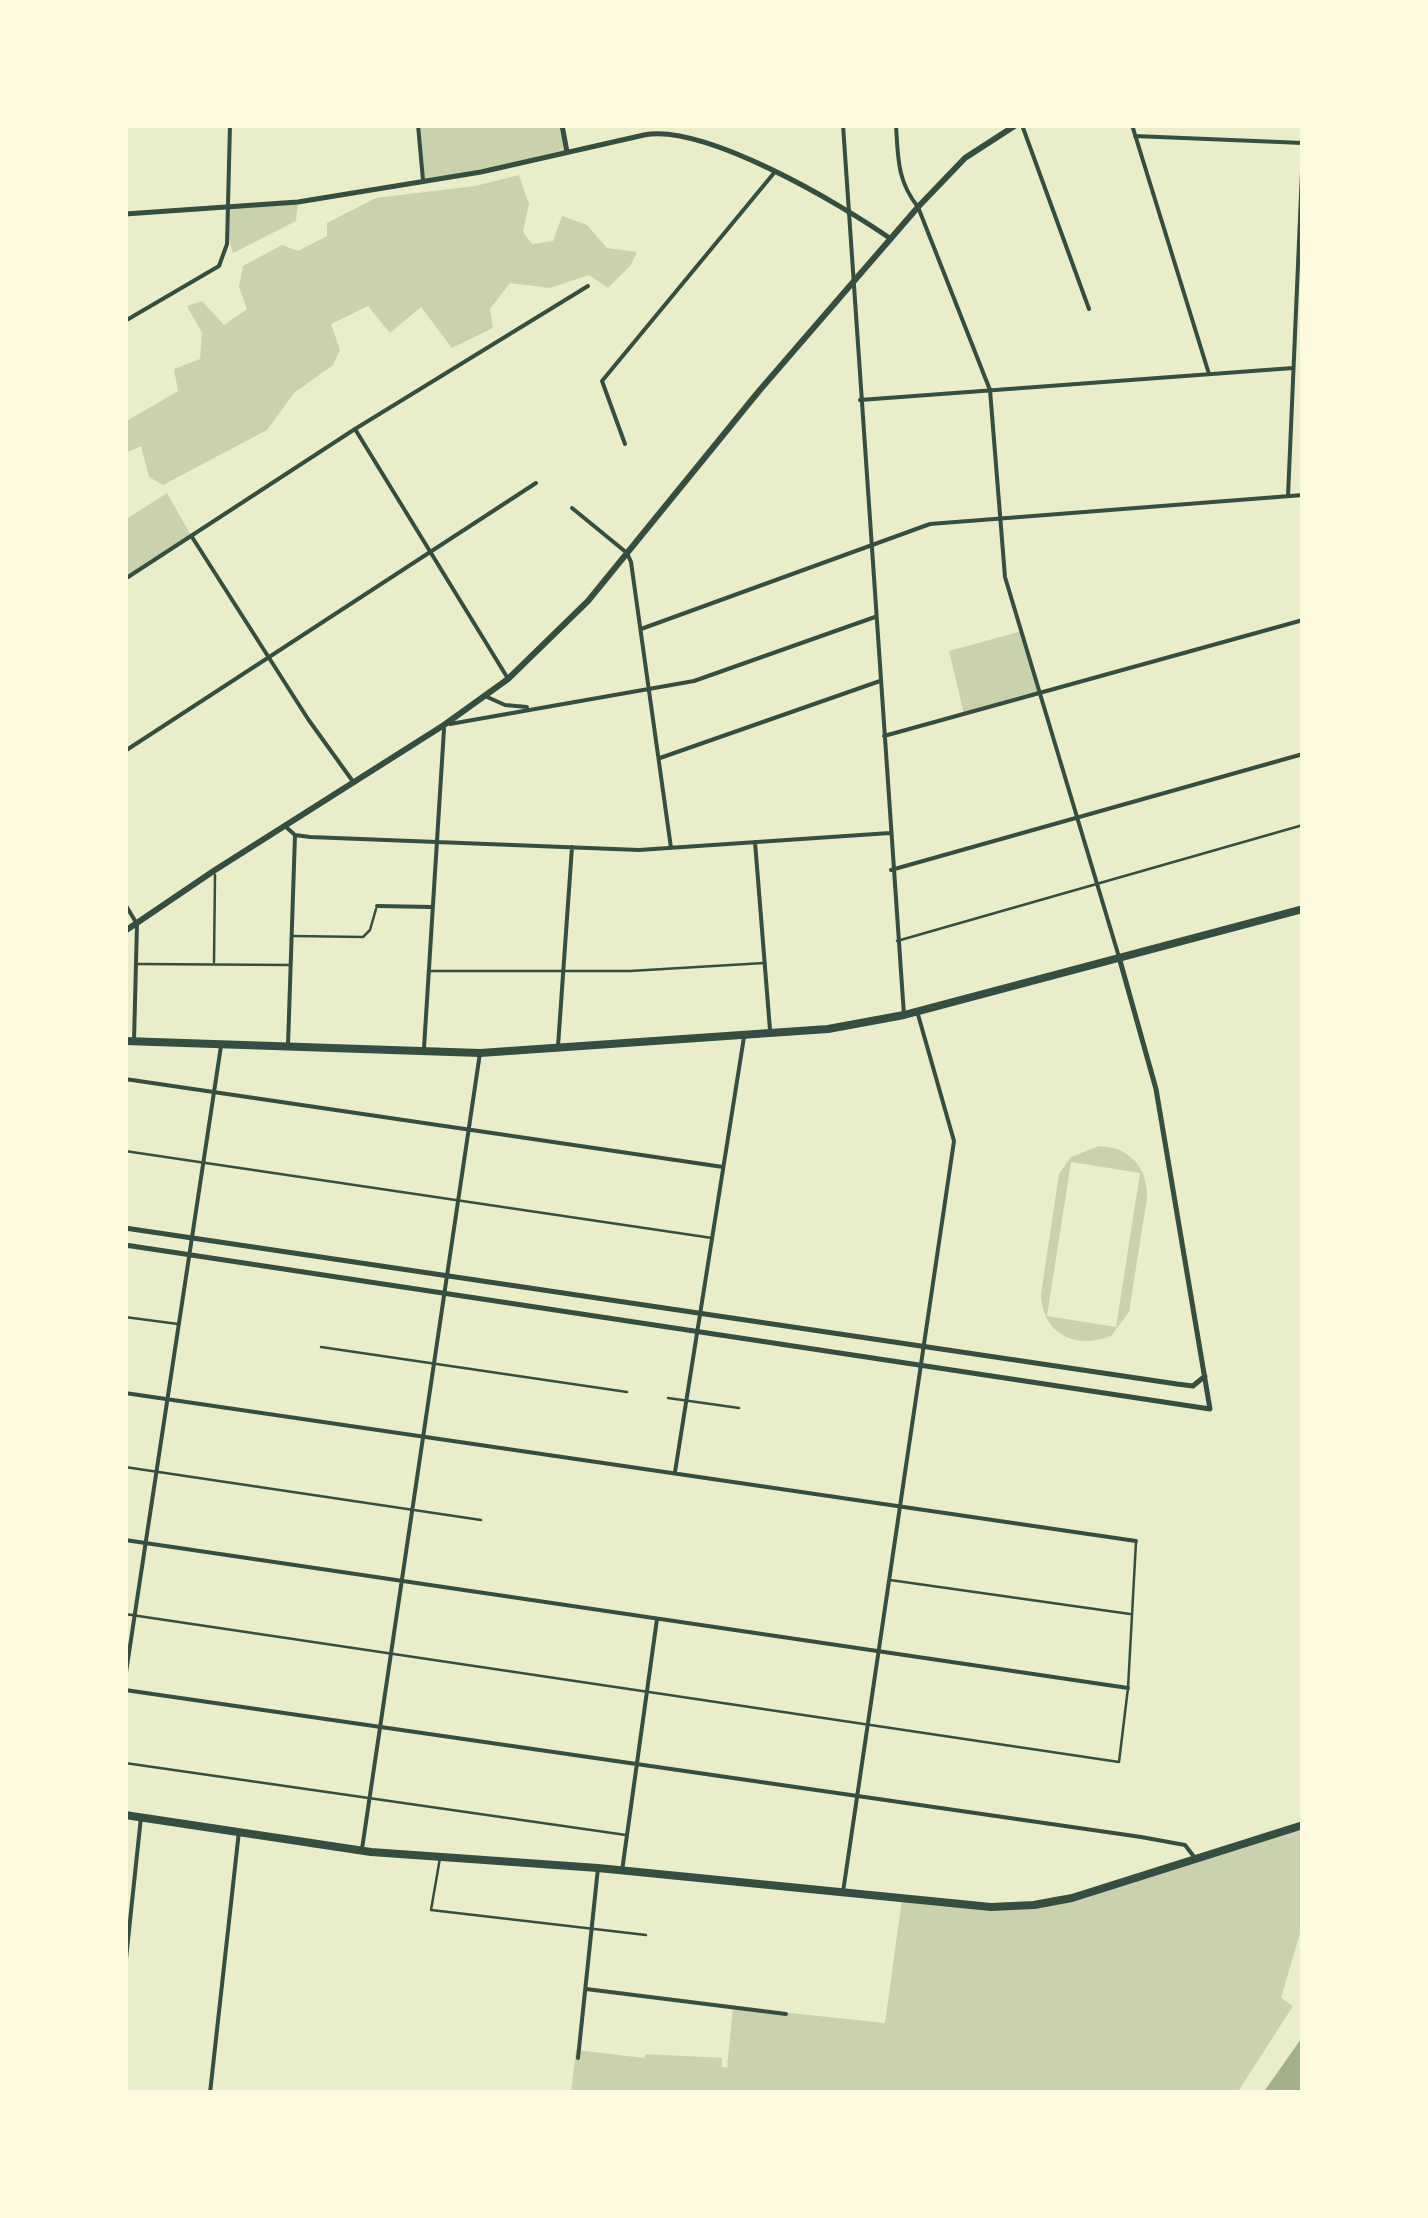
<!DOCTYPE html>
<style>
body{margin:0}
#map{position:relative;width:1428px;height:2218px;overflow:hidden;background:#e9edc9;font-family:"Archivo Narrow",sans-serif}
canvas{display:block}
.frame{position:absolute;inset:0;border:128px solid #fefae0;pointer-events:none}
</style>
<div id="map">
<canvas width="1428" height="2218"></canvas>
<div class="frame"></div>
</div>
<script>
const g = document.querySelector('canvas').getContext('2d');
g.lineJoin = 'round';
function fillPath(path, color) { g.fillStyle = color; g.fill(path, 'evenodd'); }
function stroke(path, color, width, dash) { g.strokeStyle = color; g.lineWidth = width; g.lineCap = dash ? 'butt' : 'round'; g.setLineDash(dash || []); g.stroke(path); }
fillPath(new Path2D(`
 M419,125H564L567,152L423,182Z
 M519,175L529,204L523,232L532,244L553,241L562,216L587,225L607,248L637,252L630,266L608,288L589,275L550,288L510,283L490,309L493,328L452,348L421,307L390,333L368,306L331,324L340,350L333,365L294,393L267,430L163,485L149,477L141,446L125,453V422L178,391L174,369L200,359L202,333L187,306L202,301L224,325L247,309L239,287L243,266L282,245L298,251L327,236V223L376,198L475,186Z
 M298,202L296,221L233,253L226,229V205Z
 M167,493L192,537L125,579V520Z
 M1022,631L1041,693L964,714L949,651Z
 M1099,1146C1130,1147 1148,1168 1147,1198L1129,1312L1111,1336C1076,1350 1042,1334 1041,1294L1059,1174L1071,1157ZM1071,1162L1140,1173L1116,1327L1047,1316Z
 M1303,1825V1923L1281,1998L1293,2006L1237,2093H571L576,2050L644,2058L646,2054L722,2058V2067L727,2068L733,2007L885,2023L902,1899L965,1906L1060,1900Z`), '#cad2ad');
fillPath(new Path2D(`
 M1301,2039L1303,2093H1263Z`), '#a3b18a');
stroke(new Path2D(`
 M293,936L363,937L370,930L376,909
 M897,941L1303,825
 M214,962L215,875
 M138,964L290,965
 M429,971H630L764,963
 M125,1151L712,1238
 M125,1317L178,1324
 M321,1347L627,1392
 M668,1398L739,1408
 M125,1467L481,1520
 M890,1580L1130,1614
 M125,1614L1119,1762L1128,1688L1136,1542
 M125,1763L626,1835
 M440,1858L431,1910L646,1935`), '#344e41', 2.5);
stroke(new Path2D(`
 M418,125L423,180
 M843,125L904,1015
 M896,125C898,157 897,181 918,207L990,390L1005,577L1119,957
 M1022,125L1089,309
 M1132,125L1209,374
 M1135,136L1303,143
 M125,321L219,266L227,244L230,125
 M860,400L1293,368
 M355,429L507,677
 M625,444L602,381L774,173
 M1288,496L1303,149
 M572,508L627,553L631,562L671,848
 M192,537L308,719L354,783
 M125,579L355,429L588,286
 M641,629L930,524L1303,495
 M485,696L505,705L527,707
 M450,724L694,681L875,617
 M884,736L1303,620
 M125,751L536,483
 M660,758L880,681
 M286,827L295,835L310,837L639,850L890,833
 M755,842L770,1030
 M891,870L1303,754
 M125,904L137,924L134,1041
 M377,906L432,907
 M288,1045L295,835
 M558,1046L572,847
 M424,1048L444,729
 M125,1079L723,1167
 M125,1393L1136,1541
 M675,1472L744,1037
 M125,1540L1128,1688
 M125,1679L221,1046
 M125,1690L1141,1837L1185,1845L1195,1858
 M362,1849L480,1053
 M622,1871L657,1619
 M843,1892L954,1141L917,1011
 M125,1968L141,1817
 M586,1989L786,2014
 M578,2058L598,1868
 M210,2093L239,1831`), '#344e41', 4);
stroke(new Path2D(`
 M562,125L567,152
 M125,214L298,202L481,172L644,135C704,123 841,204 891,239
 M125,1228L1177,1384L1193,1386L1205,1376
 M125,1245L1210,1409L1156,1089L1119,957`), '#344e41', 5);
stroke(new Path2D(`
 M125,931L215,870L444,725L508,679L588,601L759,391L918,207L965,158L1016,125`), '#344e41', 6);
stroke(new Path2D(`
 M125,1041L480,1053L828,1029L904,1015L1303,909
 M125,1815L371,1852L598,1868L991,1907L1034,1905L1072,1898L1303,1825`), '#344e41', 8);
</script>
